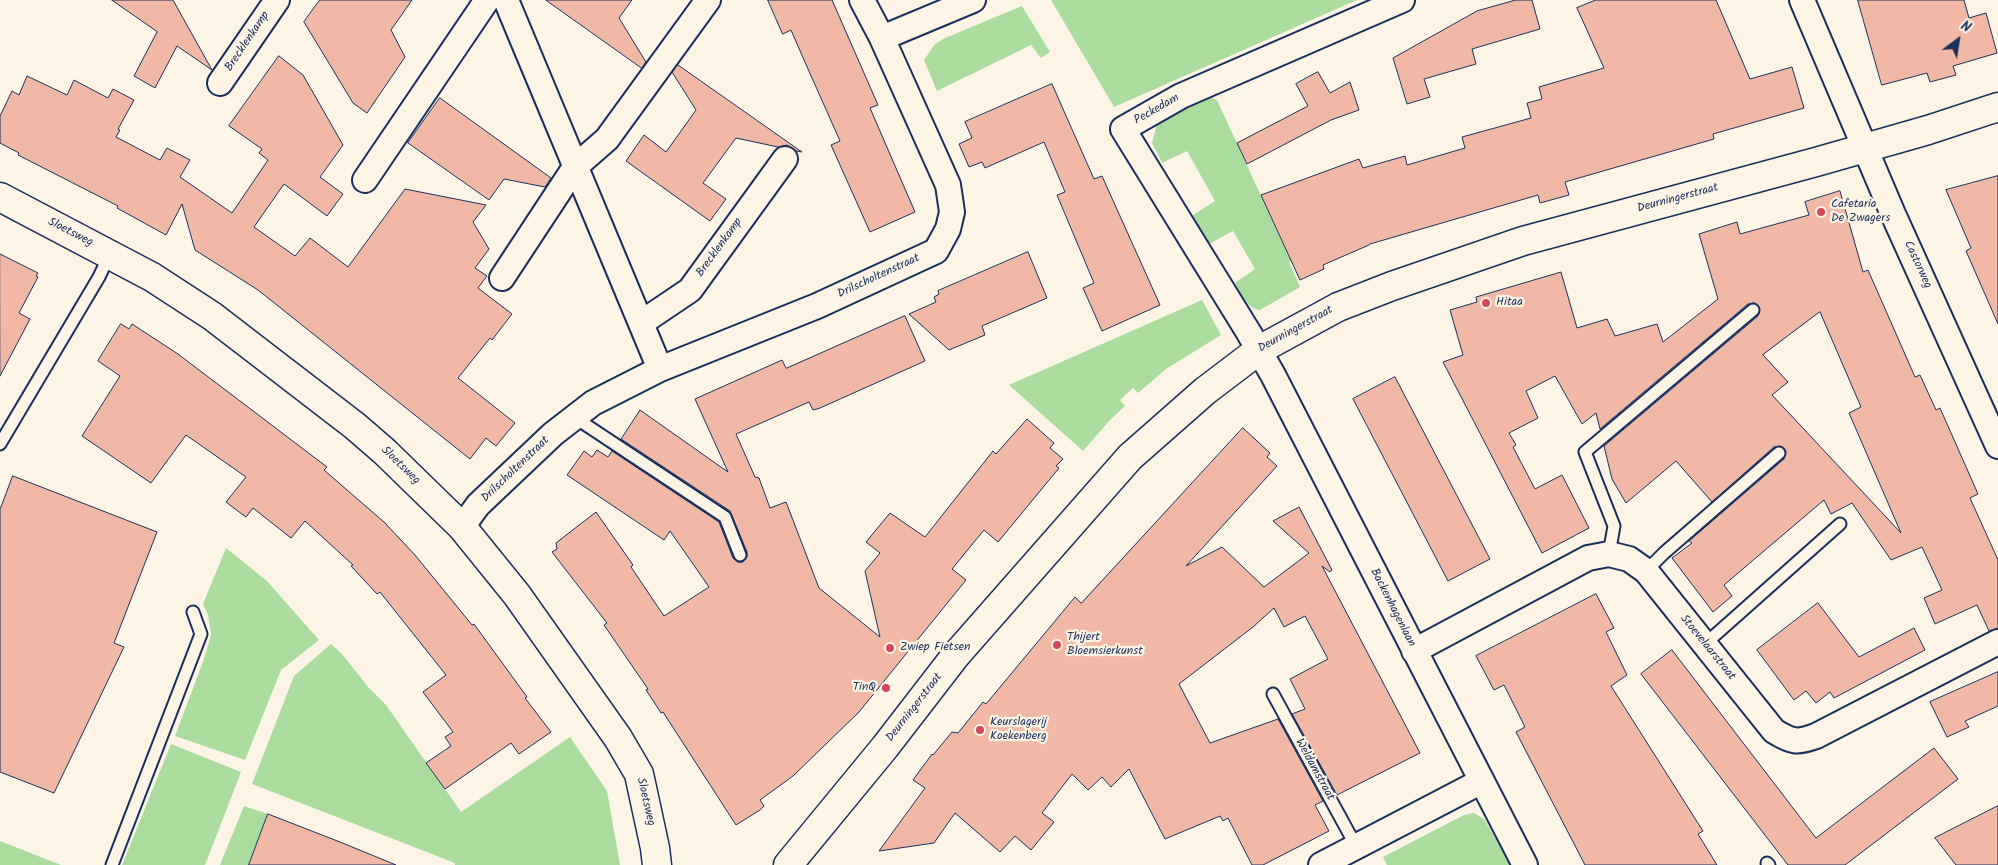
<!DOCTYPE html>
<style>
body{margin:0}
#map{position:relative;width:1998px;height:865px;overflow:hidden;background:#fcf5e5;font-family:Kalam,sans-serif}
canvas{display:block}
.north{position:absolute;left:1933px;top:15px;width:50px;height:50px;-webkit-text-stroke:4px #fcf5e5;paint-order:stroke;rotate:31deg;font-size:14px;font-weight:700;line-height:20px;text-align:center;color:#1b2f5e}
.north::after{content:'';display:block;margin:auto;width:18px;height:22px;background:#1b2f5e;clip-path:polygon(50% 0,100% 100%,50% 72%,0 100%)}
</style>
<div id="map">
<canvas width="1998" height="865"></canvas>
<div class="north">N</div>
</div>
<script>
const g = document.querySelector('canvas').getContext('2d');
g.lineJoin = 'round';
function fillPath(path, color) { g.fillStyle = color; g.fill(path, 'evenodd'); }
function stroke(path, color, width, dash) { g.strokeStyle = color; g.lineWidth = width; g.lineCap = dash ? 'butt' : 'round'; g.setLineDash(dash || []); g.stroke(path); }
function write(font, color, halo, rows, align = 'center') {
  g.font = font + ' Kalam,sans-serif'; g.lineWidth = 4.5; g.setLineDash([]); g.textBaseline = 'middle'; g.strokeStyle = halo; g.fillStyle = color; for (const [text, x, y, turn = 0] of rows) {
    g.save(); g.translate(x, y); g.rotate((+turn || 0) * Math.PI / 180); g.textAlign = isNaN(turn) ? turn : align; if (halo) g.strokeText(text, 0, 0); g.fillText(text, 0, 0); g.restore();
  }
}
fillPath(new Path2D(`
 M1051,0H1357L1114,107Z
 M1022,6L1050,52L1041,58L1031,45L937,91L924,60L935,44L945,38Z
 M1209,97L1217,100L1291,261L1289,262L1300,287L1260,310C1247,309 1240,293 1235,283L1255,269L1233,231L1209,244L1193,215L1215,201L1187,151L1162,163L1152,143L1157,124L1169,114Z
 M1202,300L1221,335L1166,369L1138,393L1133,388L1120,400L1125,406L1110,420L1083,451L1009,385Z
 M226,548L267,581L319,640L281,670L245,760L175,736L204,659L211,635L208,615L203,604Z
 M331,644L342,654L369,688L386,705L461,812L570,737L607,791L620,865H455V863L252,784L294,676Z
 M171,744L241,772L205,865H122Z
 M244,806L268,814L249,865H220Z
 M1474,813L1484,819L1511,865H1387L1383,857L1464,815Z
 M0,841L61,865H0Z`), '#aadc9d');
const building = new Path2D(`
 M112,0H173L212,70L177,46L155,88L134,76L157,32Z
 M320,0H412L391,30L405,57L367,113L353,103L304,22Z
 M546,0H632L619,18L646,62L642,68Z
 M768,0H832L878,105L870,108L915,212L870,232L831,145L840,141L804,60L791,30L783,34Z
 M1516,0H1532L1540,29L1472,49L1476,64L1424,79L1430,97L1407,104L1393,58L1477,11Z
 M1596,0H1716L1750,79L1792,67L1804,108L1713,134L1714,139L1565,182L1569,195L1540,203L1538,195L1370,244L1369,245L1323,265L1324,269L1300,280L1261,195L1359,159L1363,168L1405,156L1407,165L1465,148L1462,137L1531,118L1527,103L1542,99L1539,87L1604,68L1577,8Z
 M1858,0H1964L1969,18L1986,13L1997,53L1953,66L1956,75L1930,82L1927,73L1882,85Z
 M279,56L303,75L343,145L320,177L343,194L327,216L284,184L254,227L295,256L310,238L348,267L405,189L486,205L473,222L489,249L475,268L487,276L478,288L512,314L492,340L490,338L458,378L515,423L496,446L486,438L470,459L258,290L195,250L182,204L166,235L117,208L118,206L18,155L19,153L0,143V116L12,91L19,95L27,76L67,95L74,80L108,98L113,89L134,100L118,129L120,130L116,137L160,160L167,148L190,160L180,177L232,213L268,160L259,153L262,149L229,126Z
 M678,65L802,152L796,151L787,145L778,147L736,138L703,183L726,199L710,221L626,161L644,135L666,152L696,110L672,72Z
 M1318,72L1330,93L1350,82L1359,110L1331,120L1247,164L1237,143L1308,106L1296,84Z
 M1052,84L1094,179L1102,176L1160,305L1102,331L1083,288L1094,283L1057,195L1065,192L1044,142L985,168L982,162L969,167L959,144L972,138L965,122Z
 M440,98L551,178L545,187L504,179L489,200L408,143Z
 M1998,176V324L1966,251L1971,248L1946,190Z
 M1840,191L1863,272L1868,270L1915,377L1920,375L1936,410L1940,408L1978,494L1970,498L1998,560V628L1989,631L1977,605L1935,624L1924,598L1942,590L1922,547L1891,560L1852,503L1831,514L1824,500L1724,585L1732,596L1713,612L1672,558L1692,543L1689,541L1784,459L1786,451L1781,446L1774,447L1712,502L1676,461L1626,503L1612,479L1604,446L1758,316L1760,308L1755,303L1748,304L1600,429L1596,413L1582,424L1555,376L1526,391L1538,418L1509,433L1516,445L1513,447L1535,489L1562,475L1589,528L1542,553L1443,362L1463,355L1450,310L1477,302L1476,297L1561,272L1577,328L1607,319L1615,336L1657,324L1663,342L1718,299L1699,234L1737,222L1740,234L1809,215L1805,202ZM1820,312L1861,407L1849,413L1901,533L1772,395L1788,382L1763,355Z
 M1028,252L1047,298L982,326L985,335L949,350L909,314L936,302L934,297L939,294L938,291Z
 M0,254L38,273L36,276L38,277L19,313L30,319L0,376Z
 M905,316L925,361L820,408L813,410L809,402L736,434L755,477L759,478L770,508L786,502L819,588L880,637L865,571L880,553L866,542L890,513L925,537L993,451L996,454L1027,419L1054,443L1050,448L1063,459L1056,466L1059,468L998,542L984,530L952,569L966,580L859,712L793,776L760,800L764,806L760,810L736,825L663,712L661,713L654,702L646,690L648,689L604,625L607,623L552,552L557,549L556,543L596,512L633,565L631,567L664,616L709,587L670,531L664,540L567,475L584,451L592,457L597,450L608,457L612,451L719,522L733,558L738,562H743L747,557V552L730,511L621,439L640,410L728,472L695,399L782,360L786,368Z
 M121,324L129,329L132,324L178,354L327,467L324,470L384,522L415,555L472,625L474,624L527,697L525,698L551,732L519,754L511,743L445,789L426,763L451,746L445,737L453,732L423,692L446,675L380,592L377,594L351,566L353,565L305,521L291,538L253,508L246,517L235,509L226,502L246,477L186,435L151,483L82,436L120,376L98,361Z
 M1395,377L1490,559L1448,581L1353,399Z
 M1243,428L1270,453L1267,457L1277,466L1186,566L1222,547L1264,587L1309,553L1273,521L1299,507L1332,570L1330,572L1322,566L1420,753L1337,795L1292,714L1305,709L1290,679L1328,659L1305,616L1284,627L1274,608L1253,627L1179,684L1210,743L1278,719L1323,801L1315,805L1329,831L1263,865H1252L1228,818L1223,821L1220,816L1165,839L1129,769L1111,787L1102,777L1088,790L1072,774L1042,813L1054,822L1031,850L1015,836L1000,852L955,813L934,843L879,851L925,788L913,780L932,754L933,755L952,732L958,733L983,702L986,704L1075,597L1081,603Z
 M13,476L157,532L114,643L124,647L54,793L0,772V510Z
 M1596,594L1614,628L1606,632L1627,675L1611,686L1703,831L1698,834L1717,865H1585L1516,732L1525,727L1504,685L1494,690L1476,656Z
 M1818,603L1859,657L1914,628L1925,650L1834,698L1830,692L1816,703L1806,691L1794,700L1757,650Z
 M1672,650L1816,838L1934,748L1958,779L1845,865H1788L1641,674Z
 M1998,672V706L1965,721L1969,727L1947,737L1930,702Z
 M1998,806V865H1956L1935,838Z
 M268,814L340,842L396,865H249Z`);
fillPath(building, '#f1b9a5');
stroke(building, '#1b2f5e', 1);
const lane = new Path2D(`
 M574,417L725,517L740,555
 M0,444L99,277L110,254
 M1609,554L1614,526L1585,452L1753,310
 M1646,571L1664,553L1779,453
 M1705,644L1840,524
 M1273,694L1356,846
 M1767,863L1769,865
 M112,865L201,634L193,612`);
const street = new Path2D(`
 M506,0L660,369
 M1402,0L1181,96L1123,129L1249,333L1273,375L1525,865
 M1802,0L1893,214L1998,446
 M882,38L973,0
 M220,83L277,0
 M365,180L487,0
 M502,278L575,167L607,139L708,0
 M641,323L690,290L785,159
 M462,527L478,505L553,434L593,403L660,369L817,306L936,251L948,229L952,212L948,185L882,38L862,0
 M1414,651L1588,558L1609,554L1629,559L1646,571L1774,731C1792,742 1797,743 1816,736L1998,642
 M1321,865L1482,781`);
const secondary = new Path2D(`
 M788,865L885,747L956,655L1130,457L1205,391L1259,350L1338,307L1392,286L1523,241L1816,162L1928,130L1998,107`);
const primary = new Path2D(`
 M0,197L152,277L212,316L355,426L385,452L462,527L517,595L618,738L639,774L655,848L657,865`);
stroke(lane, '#1b2f5e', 15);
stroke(street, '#1b2f5e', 28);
stroke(secondary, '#1b2f5e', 31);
stroke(primary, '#1b2f5e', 31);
stroke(lane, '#fcf5e5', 11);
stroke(street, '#fcf5e5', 24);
stroke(secondary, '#fcf5e5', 28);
stroke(primary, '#fcf5e5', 28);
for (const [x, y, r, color] of [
 [1821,212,5,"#d1495b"],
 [1486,303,5,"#d1495b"],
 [1057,645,5,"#d1495b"],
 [890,648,5,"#d1495b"],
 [886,688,5,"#d1495b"],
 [980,730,5,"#d1495b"]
]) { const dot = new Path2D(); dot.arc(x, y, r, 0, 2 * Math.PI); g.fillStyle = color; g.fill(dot); stroke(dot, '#fcf5e5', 2); }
write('12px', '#1b2f5e', '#fcf5e5', [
 ["Brecklenkamp",248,42,-56],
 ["Peckedam",1157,110,-30],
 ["Deurningerstraat",1678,199,-15],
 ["Sloetsweg",70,233,27],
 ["Brecklenkamp",720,248,-54],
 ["Castorweg",1917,265,65],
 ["Drilscholtenstraat",879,277,-25],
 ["Deurningerstraat",1296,330,-29],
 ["Sloetsweg",400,466,44],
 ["Drilscholtenstraat",516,470,-44],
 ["Backenhagenlaan",1392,608,63],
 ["Stoevelaarstraat",1707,648,51],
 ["Deurningerstraat",915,708,-52],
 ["Weldamstraat",1314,770,61],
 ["Sloetsweg",645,802,77]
]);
write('12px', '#1b2f5e', '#fcf5e5', [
 ["Cafetaria",1831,205],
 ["De Zwagers",1831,219],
 ["Hitaa",1496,303],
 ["Thijert",1067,638],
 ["Bloemsierkunst",1067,652],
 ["Zwiep Fietsen",900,648],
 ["TinQ",876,688,"right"],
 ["Keurslagerij",990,723],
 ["Koekenberg",990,737]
], 'left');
</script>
